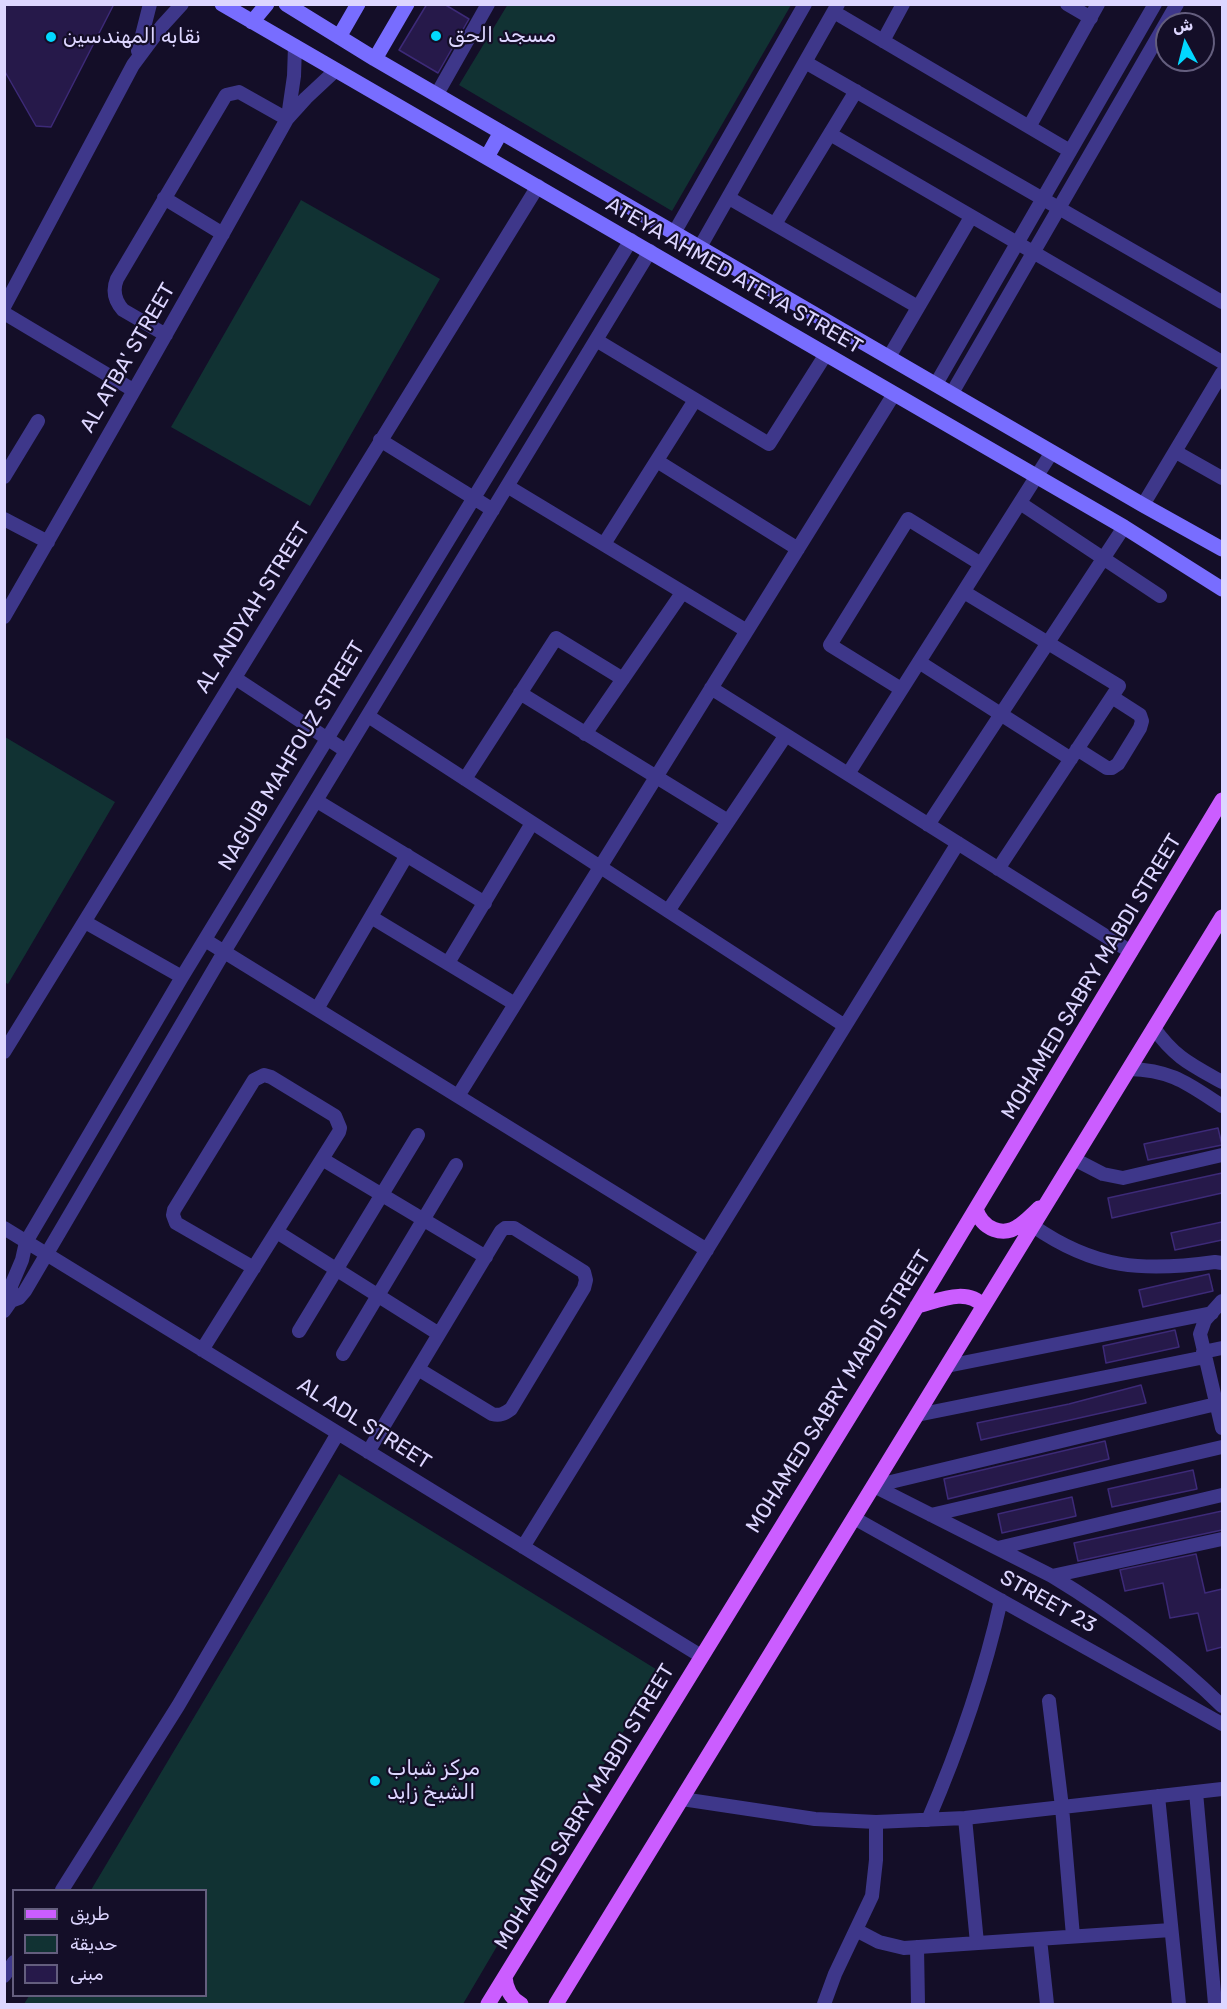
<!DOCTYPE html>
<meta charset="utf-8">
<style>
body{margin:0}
#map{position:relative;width:1227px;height:2009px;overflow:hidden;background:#140e28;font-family:Rubik,"Noto Sans Arabic",sans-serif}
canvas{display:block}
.frame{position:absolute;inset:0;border:6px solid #ddd6ff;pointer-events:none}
.legend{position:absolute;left:12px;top:1889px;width:195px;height:108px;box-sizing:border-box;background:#140e28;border:2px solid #645e7e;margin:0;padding:8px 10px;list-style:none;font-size:18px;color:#ddd6ff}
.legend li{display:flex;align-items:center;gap:12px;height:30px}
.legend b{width:30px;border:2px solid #645e7e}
.north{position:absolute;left:1155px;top:12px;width:60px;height:60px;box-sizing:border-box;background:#140e28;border:2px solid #645e7e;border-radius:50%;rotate:353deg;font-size:16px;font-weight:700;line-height:24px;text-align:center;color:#ddd6ff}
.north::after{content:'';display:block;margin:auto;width:21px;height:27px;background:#02d8ff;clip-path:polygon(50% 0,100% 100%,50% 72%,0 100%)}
</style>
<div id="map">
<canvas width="1227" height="2009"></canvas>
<div class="frame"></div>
<ul class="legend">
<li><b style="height:8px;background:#cb5dff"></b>طريق</li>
<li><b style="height:16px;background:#113233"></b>حديقة</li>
<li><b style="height:16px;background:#26194a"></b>مبنى</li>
</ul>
<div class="north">ش</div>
</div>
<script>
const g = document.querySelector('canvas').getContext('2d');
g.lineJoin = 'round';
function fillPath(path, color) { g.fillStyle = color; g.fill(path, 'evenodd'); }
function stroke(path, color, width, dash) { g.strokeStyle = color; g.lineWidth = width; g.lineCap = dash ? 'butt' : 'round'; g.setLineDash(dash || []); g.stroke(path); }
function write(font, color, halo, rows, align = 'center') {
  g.font = font + ' Rubik,"Noto Sans Arabic",sans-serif'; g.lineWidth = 4.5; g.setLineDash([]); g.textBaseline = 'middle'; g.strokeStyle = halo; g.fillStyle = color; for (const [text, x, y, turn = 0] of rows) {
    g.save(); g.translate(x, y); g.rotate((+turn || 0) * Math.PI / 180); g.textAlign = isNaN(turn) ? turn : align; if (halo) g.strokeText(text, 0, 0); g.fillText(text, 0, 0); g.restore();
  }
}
fillPath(new Path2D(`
 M508,4H791V5L672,211L459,85Z
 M301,200L440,279L310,506L171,427Z
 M5,737L115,802L8,984L4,982Z
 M339,1474L659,1671L463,2004H24L29,1996H206V1890H91Z`), '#113233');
const building = new Path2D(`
 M4,4H114L51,127L36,126L4,70Z
 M427,4H444L469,19L438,73L399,50Z
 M1218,1128L1222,1145L1148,1160L1144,1144Z
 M1222,1173V1193L1112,1218L1108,1198Z
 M1222,1222V1240L1175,1250L1171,1233Z
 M1209,1274L1213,1291L1143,1307L1139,1290Z
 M1175,1330L1179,1347L1106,1363L1103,1346Z
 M1141,1385L1146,1403L981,1440L977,1423L1069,1404Z
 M1105,1441L1109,1459L948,1499L944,1479Z
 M1193,1470L1197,1489L1112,1507L1108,1489Z
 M1072,1497L1076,1516L1002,1533L998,1514Z
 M1222,1511V1530L1078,1561L1074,1543Z
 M1196,1554L1205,1593L1222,1589V1647L1207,1651L1198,1613L1170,1618L1163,1583L1125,1591L1120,1570Z`);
fillPath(building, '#26194a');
stroke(building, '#3d2a78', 1.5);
stroke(new Path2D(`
 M1067,4L1091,18
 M834,12L1070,151
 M883,41L903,4
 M138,51L150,4
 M805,62L1222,302
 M437,94L488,4
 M288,117L294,76L295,46
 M1029,127L1098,4
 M830,134L1222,362
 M164,198L223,234
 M729,198L918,307
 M775,224L856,91
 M674,233L805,4
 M700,247L838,4
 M4,307L133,65L162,26L182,4
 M4,313L133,390
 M166,335L123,310C115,301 112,291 117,279L226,95L239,92L287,119
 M596,340L769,444L826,354
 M889,357L971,217
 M936,384L1155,4
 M952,393L1177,4
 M380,440L493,510
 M1176,452L1222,478
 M657,461L798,549
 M4,477L38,421
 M507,486L747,631
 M1020,503L1160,596
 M1143,505L1222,373
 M4,519L48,542
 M604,544L695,400
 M964,592L1119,686L998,869
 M4,617C100,451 194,286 287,119L306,98L336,70
 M919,662L1071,759
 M235,678L346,751
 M711,688L1131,952
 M901,689L830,645L908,519L981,564
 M520,693L728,821
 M368,716L845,1026
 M585,734L682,593
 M1077,749L1107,768H1112L1118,764L1140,728L1142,721L1140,715L1112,697
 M848,774L1052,452
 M465,779L556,638L623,679
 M317,801L485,903
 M928,825L1124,527
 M668,911L786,735
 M371,917L515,1004
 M85,922L182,977
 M205,940L707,1250
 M448,963L532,823
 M317,1009L407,855
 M1154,1028C1175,1058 1192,1065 1222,1082
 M4,1052L538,186
 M1129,1069C1172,1070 1188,1084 1222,1106
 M458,1096L894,394
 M322,1159L486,1257
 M1074,1159L1103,1174L1123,1178L1222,1155
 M1033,1226C1095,1269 1143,1272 1215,1262L1222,1263
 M4,1228L701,1656
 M277,1232L439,1334
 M11,1301L19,1298L25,1291L224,952L650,251
 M1222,1301L1205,1320L1200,1334L1222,1428
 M4,1311L11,1301V1286L22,1260L26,1242L182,977L631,240
 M299,1331L418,1135
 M202,1350L339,1132L340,1128L335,1116L271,1077L264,1075L254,1080L174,1210L173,1215L176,1223L254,1268
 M1203,1352L1222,1348
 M343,1354L456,1165
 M947,1366L1212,1313
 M917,1415L1205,1357
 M368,1452L501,1231L505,1228H514L584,1272L586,1280L584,1288L511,1409C504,1414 500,1416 492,1414L418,1369
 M874,1486L1052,1576C1113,1613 1171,1656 1222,1706
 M874,1486L1216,1404
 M931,1515L1222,1447
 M854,1518L1222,1724
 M523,1547L958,843
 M998,1548L1222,1495
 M1052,1576L1222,1539
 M1049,1701L1062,1807L1073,1936
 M1196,1792L1215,2004
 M1158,1796L1179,2004
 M682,1799L815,1819L876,1822L965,1818L1222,1789
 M965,1818L977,1943
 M928,1820C959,1748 984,1676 1001,1600
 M62,1890L178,1706L338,1433
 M856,1930L879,1942L904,1948L1171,1930
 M1040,1939L1047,2004
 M917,1947L918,2004
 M4,1976L14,1962
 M824,2004L835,1974L872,1896L876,1860V1822`), '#3e378a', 14);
stroke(new Path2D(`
 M222,4L1036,476L1124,527L1222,589
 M286,4L375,59L1143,505L1222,549
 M252,22L267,4
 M339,37L358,4
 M375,59L407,4
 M487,157L501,132`), '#786dff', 15);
stroke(new Path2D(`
 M976,1209C982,1229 1003,1238 1020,1225C1027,1220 1033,1214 1039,1208
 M917,1306C938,1301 967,1287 983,1306
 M505,1977C506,1989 510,1998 521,2004
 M488,2004L904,1328L1222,800
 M556,2004L1222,917`), '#cb5dff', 15);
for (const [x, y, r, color] of [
 [436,36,6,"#02d8ff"],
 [51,37,6,"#02d8ff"],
 [375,1781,6,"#02d8ff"]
]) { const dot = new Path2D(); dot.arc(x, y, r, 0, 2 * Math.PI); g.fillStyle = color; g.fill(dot); stroke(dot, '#140e28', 2); }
write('21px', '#ddd6ff', '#140e28', [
 ["مسجد الحق",448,36],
 ["نقابه المهندسين",63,37],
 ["مركز شباب",387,1769],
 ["الشيخ زايد",387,1793]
], 'left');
write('21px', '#ddd6ff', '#140e28', [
 ["ATEYA AHMED ATEYA STREET",734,276,30],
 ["AL ATBA' STREET",128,358,-60],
 ["AL ANDYAH STREET",253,608,-58],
 ["NAGUIB MAHFOUZ STREET",292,756,-59],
 ["MOHAMED SABRY MABDI STREET",1092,977,-59],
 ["MOHAMED SABRY MABDI STREET",839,1392,-58],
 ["AL ADL STREET",364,1424,32],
 ["STREET 23",1048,1602,29],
 ["MOHAMED SABRY MABDI STREET",585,1807,-59]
]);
</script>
